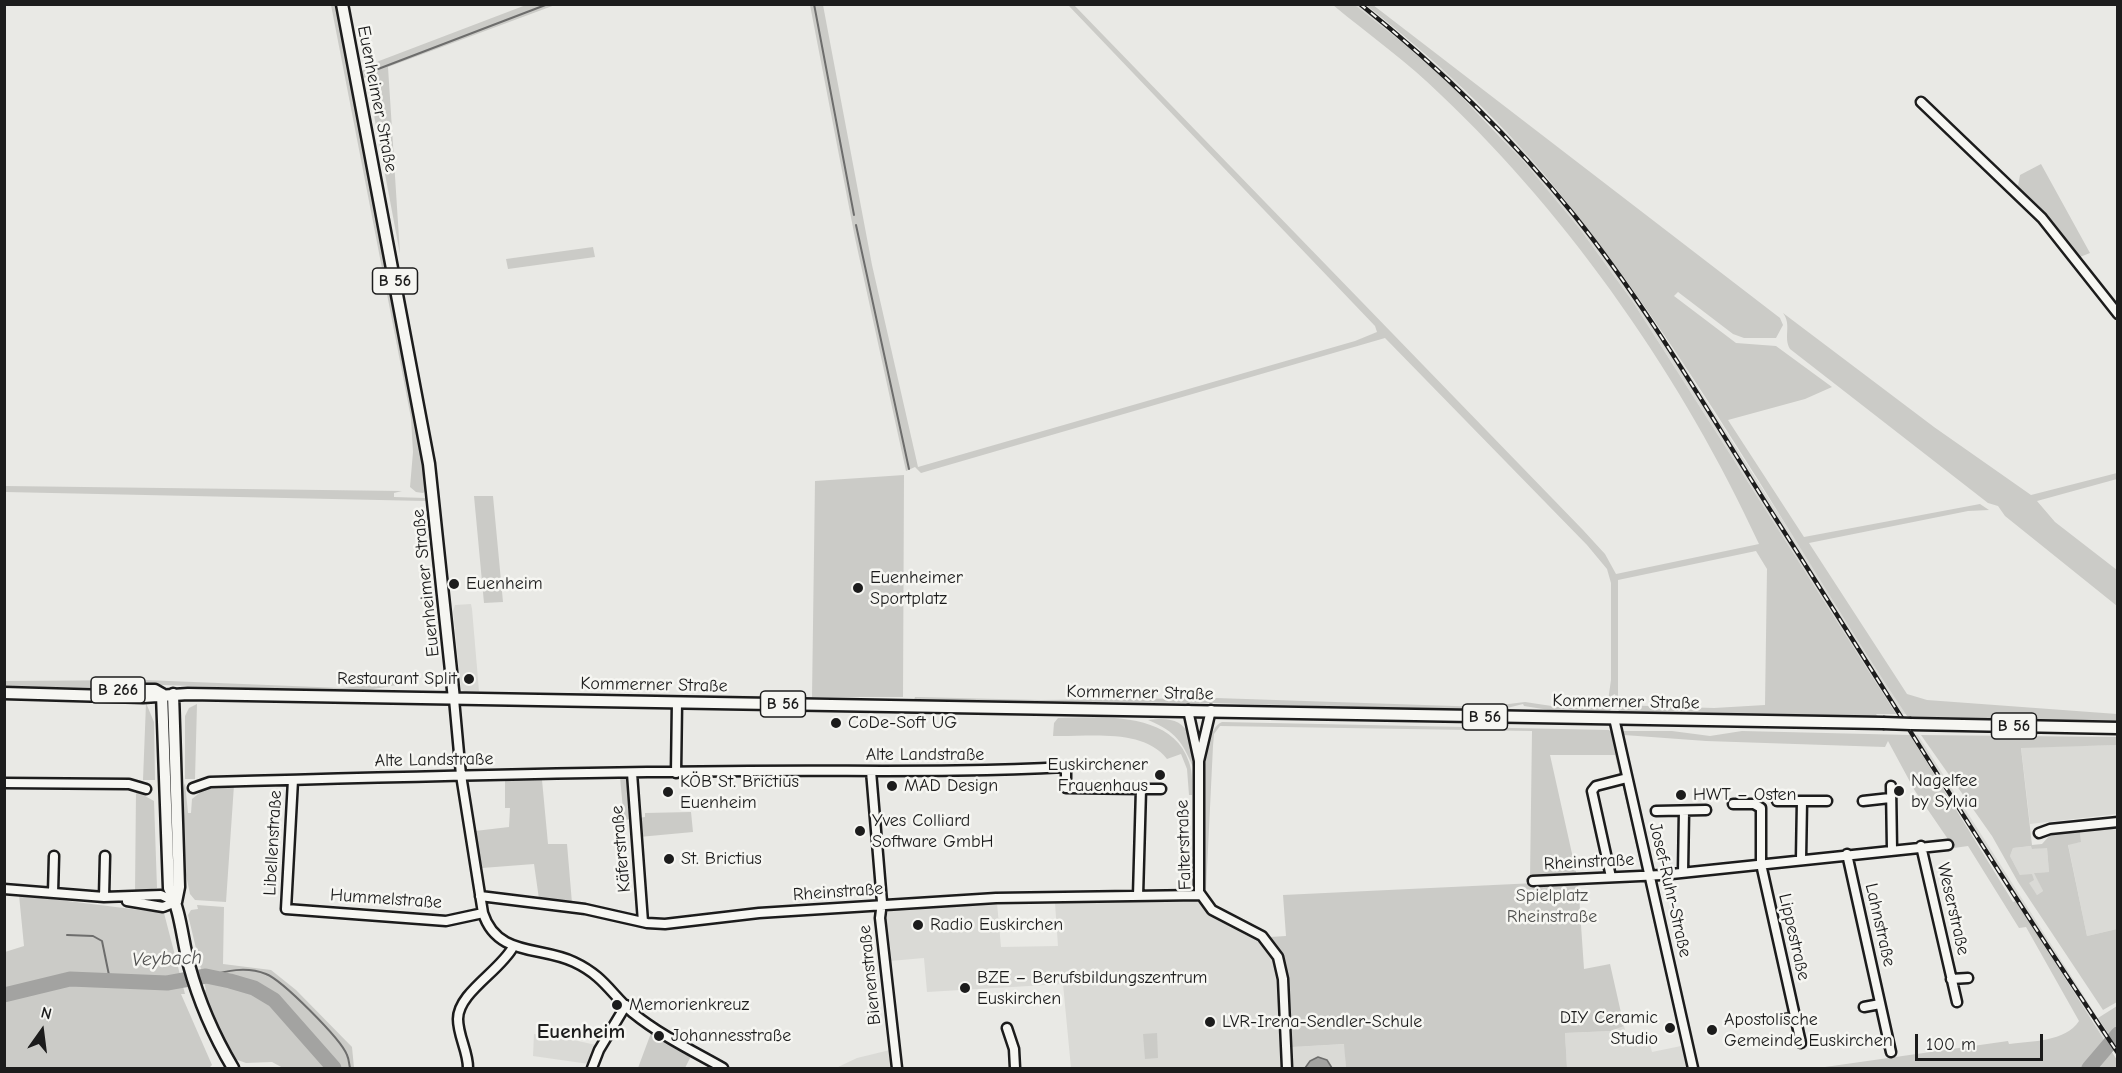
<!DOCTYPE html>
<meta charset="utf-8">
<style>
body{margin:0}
#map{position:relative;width:2122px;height:1073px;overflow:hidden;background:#e9e9e5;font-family:"Comic Neue",sans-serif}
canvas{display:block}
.frame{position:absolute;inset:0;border:6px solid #1c1c1c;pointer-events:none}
.north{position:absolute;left:12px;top:1001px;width:60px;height:60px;-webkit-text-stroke:4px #f6f6f2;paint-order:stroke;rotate:14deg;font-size:16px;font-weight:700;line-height:24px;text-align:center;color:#1c1c1c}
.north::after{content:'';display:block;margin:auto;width:21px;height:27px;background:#1c1c1c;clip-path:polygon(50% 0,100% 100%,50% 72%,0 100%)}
.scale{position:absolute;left:1915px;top:1034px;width:128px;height:27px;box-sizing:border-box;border:3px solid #1c1c1c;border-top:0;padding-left:8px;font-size:18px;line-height:21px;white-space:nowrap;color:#1c1c1c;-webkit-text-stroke:4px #f6f6f2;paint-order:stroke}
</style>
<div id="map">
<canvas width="2122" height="1073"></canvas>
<div class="frame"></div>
<div class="north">N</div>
<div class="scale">100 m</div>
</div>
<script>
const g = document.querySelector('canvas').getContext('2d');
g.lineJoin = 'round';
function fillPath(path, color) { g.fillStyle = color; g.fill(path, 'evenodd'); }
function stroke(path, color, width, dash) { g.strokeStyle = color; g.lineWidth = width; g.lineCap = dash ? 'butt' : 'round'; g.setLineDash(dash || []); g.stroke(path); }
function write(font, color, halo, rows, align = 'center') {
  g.font = font + ' "Comic Neue",sans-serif'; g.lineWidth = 5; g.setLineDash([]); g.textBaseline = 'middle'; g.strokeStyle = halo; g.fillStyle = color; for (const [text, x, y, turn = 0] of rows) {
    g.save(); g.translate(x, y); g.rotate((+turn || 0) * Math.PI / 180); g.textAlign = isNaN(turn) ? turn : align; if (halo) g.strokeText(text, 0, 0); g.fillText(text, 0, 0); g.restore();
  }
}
fillPath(new Path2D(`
 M1355,5H1366L1448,75L1527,154L1603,248L1682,363L1907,714H1896L1633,302L1580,229L1493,128L1403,43Z
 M471,604L472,609L479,691H464L461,689L453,611L455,605Z
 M1910,735H1918L2096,1015L2091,1018L2086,1011Z
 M2117,745V814L2030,824L2021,747Z
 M2117,827V929L2087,936L2068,844L2081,842L2080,831Z
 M2032,846L2033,849L2047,847L2049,872L2035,873L2043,891L2037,895L2020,875L2010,856L2013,848Z
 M1197,901L1210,914L1258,940L1272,956L1277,975L1281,1068H1071L1063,984L927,992L924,958L890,961L886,919L887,913L893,910L997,903L1001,947L1058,946L1055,903Z
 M2098,1018L2110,1036L2106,1042L2093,1021Z
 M1624,1026L1628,1041L1648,1037L1652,1052L1681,1046L1687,1068H1567L1565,1033L1611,1031Z
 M534,1034L578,1041L596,1045L589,1064L533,1056Z
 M1345,1044L1346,1068H1292L1291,1047Z
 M890,1050L893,1068H836L857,1058Z`), '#dadad6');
fillPath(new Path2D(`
 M331,5H337L428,489L423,493L416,492L410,487L413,452L411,418Z
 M526,5H555L388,67L400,254L367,78L361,77L362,71L379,61Z
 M810,5H823L872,265L918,467L1355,341L1377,332L1375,326L1068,5H1074L1583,530L1605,554L1616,574L1759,544C1684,381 1572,219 1441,95C1408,62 1369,35 1333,5H1355L1403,43L1449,84L1524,162L1580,229L1633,302L1896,714H1876L1880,719L1619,712L1615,694L1613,695L1610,712H1562L1524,706L1523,704L1495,711L1209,703L945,702V700H914L915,697L1041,700L1216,698L1484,707L1525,702L1565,708H1607L1611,680V583L1607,569L1587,545L1385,338L921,473L915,467L906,471L855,238ZM1756,551L1767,569L1765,705L1714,708L1618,705V580Z
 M1366,5H1373L1780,318L1783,325L1776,338H1744L1733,334L1678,292L1674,296L1736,343L1776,346L1832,387L1805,399L1728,420L1804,537L1980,504L1989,510L1968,511L1809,543L1907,694L1927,700L2117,714V723L1909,719C1792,543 1688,349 1552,184C1498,117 1433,58 1366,5Z
 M2041,164L2090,253L2080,257L2040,209L2018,186L2020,175Z
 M593,247L595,257L508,269L506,259Z
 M1783,313L1934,427L2031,495L2117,473V479L2037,501L2055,522L2117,570V606L2005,516L1998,506L1988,503L1790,349C1783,337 1792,325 1783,313Z
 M904,475L903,697H812L815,481Z
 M5,486L402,491L394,493V497L426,498V501L5,492Z
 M474,496H493L503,602L484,603Z
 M144,680L342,688L397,682V685L356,692L164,685H118L81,689L5,688V681Z
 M563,693L760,696V698L563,696Z
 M146,703L154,722L155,780H143Z
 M197,704L195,779H185V716L189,708Z
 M1058,718C1102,717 1172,711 1189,762C1193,773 1192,784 1192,795H1189L1187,769L1181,754L1167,759C1143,728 1090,737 1053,736L1054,723Z
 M1148,720C1189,714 1192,734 1194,769C1182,742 1177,732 1148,720Z
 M1222,722L1609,730L1613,734L1622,774L1620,776L1615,755H1550L1577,876L1530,879L1532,731L1220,726L1214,734L1213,746L1206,890L1204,891C1205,865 1194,732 1222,722Z
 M1623,731H1672L1710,736L1742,731L1910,735L2013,902L2016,901L2117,1060V1068H1818L2008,1041L2009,1044C2032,1041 2065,1042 2079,1021L2026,927L2019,928L1968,846L1954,848L1915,791L1888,741L1885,747L1706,741L1624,735Z
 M1921,735L2117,737V745L2021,748L2032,845L2042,844L2051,834L2080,831L2081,842L2068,845L2087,936L2117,929V1002L2103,1010L2018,882L1992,836ZM2031,846L2032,849L2047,848L2049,872L2034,873L2043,891L2037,895L2029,883L2034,880L2032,874L2020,875L2010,856L2013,848Z
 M620,777L629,780L632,819L624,820Z
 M505,779L542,780L548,844H567L572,903L539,899L534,864L482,868L475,831L509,827L510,808H505Z
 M185,783L188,813H191L192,799L208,786L234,785L226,902L195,900L190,894L186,875L181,873V794Z
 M1622,783L1625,784L1643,864L1641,867Z
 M136,791L154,801L157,888L135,892Z
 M691,812L693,832L639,837L638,818L645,817V813Z
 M1578,881L1584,969L1610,964L1624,1026L1611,1031L1565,1033L1567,1068H1346L1344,1044L1292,1047L1291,1068L1286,971L1282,955L1270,937L1286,936L1283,895Z
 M19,895L164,913L185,994H181L212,1065L209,1068H5V952L24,946Z
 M197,905L224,907L223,964L271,970L296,990L352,1047L354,1068H283L272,1062L246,1063L232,1058L202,991L206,990L188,915L191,910L198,909Z
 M2117,1006V1047L2098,1018Z
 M651,1033L692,1054L685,1068H638Z
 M1157,1033L1158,1058L1145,1059L1143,1034Z`), '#cbcbc7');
const water = new Path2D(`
 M1318,1057L1327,1060L1332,1068H1305L1310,1061Z`);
fillPath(water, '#a3a3a1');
stroke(water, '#6d6d6c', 1.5);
stroke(new Path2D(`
 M814,4L854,215
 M365,74L548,4
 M856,225L909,469
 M67,935L93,936L102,941L110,980
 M206,976C226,971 246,966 266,974C282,980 341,1039 347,1055C349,1059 349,1064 350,1068`), '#6d6d6c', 2);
stroke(new Path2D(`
 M4,995L70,979L167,983L206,976L230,981L254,988L274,1000L334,1068
 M2089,1068L2118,1034`), '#a3a3a1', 15);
const minor = new Path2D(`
 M1921,102L2042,218L2118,314
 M454,699L461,775L483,913C497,957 541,946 574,962C604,976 611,994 633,1013C660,1035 693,1051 723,1068
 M1188,710L1199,761V892L1212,910L1262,936L1278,957L1283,979L1287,1068
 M1614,718L1693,1068
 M1199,761L1211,710
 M871,771L882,902L880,918L897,1068
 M632,773L643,922
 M676,773L677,702
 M293,780L286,909L446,921L483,913
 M4,783L129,784L146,789
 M1891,786L1892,849
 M193,788L210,782C389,777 569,772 749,771C855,770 961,773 1066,767V788L1141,789L1138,896
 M1141,789H1161
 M1777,801H1827
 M1863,801L1890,798
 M1733,804H1754L1761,808V864L1801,1043
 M1656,811L1706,810
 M2039,833L2050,829L2118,822
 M1921,846L1957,1002
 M1847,854L1891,1052
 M1801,859L1802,801
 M1683,872L1684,811
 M1611,877L1592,791L1596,786L1627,778
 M1533,881L1662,875L1948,845
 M4,889L104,897L161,895L176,902
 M53,893L54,856
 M480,896L585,909L647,923L665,924L759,913L996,898L1200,895
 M104,897L105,856
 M127,901L163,907L176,902
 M1951,979L1968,978
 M1864,1007L1880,1004
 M1780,1020L1795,1017
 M1007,1028L1014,1049L1015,1068
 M468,1068C468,1051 458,1036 458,1019C458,993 500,971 513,947
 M592,1068L599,1050L626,1005`);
const major = new Path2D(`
 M342,4L429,464L454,699
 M119,690H155L162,694
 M4,693L143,697L188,694L1883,723
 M162,694L169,888C181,912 182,939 189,965C199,1002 214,1036 233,1068
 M173,694L179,887L176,902
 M1911,724L2118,728`);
stroke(minor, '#1c1c1c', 13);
stroke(major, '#1c1c1c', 15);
stroke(minor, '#f6f6f2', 8);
stroke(major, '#f6f6f2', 10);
const rail = new Path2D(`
 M1360,4C1439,67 1511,137 1574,215C1650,310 1711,417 1776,519C1890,697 2000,878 2118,1053`);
stroke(rail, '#1c1c1c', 4.5);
stroke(rail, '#f6f6f2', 2, [7]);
const majorBridge = new Path2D(`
 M1883,723L1911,724`);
stroke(majorBridge, '#1c1c1c', 15, []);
stroke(majorBridge, '#f6f6f2', 10);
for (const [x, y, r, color] of [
 [454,584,6,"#1c1c1c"],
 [858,588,6,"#1c1c1c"],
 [469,679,6,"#1c1c1c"],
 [836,723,6,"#1c1c1c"],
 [1160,775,6,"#1c1c1c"],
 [892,786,6,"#1c1c1c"],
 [1899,791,6,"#1c1c1c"],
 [668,792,6,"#1c1c1c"],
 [1681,795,6,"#1c1c1c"],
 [860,831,6,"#1c1c1c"],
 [669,859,6,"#1c1c1c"],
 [918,925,6,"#1c1c1c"],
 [965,988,6,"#1c1c1c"],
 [617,1005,6,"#1c1c1c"],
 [1210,1022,6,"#1c1c1c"],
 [1670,1028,6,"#1c1c1c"],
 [1712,1030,6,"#1c1c1c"],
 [659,1036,6,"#1c1c1c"]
]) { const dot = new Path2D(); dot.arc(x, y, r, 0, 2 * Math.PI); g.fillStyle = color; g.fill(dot); stroke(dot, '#f6f6f2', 2); }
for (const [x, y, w] of [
 [395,281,45],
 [118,690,54],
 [783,704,45],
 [1485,717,45],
 [2014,726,45]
]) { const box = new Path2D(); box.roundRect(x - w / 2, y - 13, w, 26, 4.5); g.fillStyle = '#f6f6f2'; g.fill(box); stroke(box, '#1c1c1c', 1.5); }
write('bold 16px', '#1c1c1c', null, [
 ["B 56",395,281],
 ["B 266",118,690],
 ["B 56",783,704],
 ["B 56",1485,717],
 ["B 56",2014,726]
]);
write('18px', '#1c1c1c', '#f6f6f2', [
 ["Euenheimer Straße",377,99,79],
 ["Euenheimer Straße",426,583,-96],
 ["Kommerner Straße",654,685,1],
 ["Kommerner Straße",1140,693,1],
 ["Kommerner Straße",1626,702,1],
 ["Alte Landstraße",925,755],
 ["Alte Landstraße",434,760,-1],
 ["Libellenstraße",273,843,-87],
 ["Falterstraße",1184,845,-92],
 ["Käferstraße",621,849,-95],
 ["Rheinstraße",1589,862,-3],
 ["Josef-Ruhr-Straße",1670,890,77],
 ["Rheinstraße",838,892,-4],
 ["Hummelstraße",386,899,4],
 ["Weserstraße",1953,909,77],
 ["Lahnstraße",1880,925,77],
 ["Lippestraße",1794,937,77],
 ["Bienenstraße",870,975,-96]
]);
write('18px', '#1c1c1c', '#f6f6f2', [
 ["Euenheimer",870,578],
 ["Sportplatz",870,599],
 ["Euenheim",466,584],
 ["Restaurant Split",457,679,"right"],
 ["CoDe-Soft UG",848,723],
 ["Euskirchener",1148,765,"right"],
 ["Frauenhaus",1148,786,"right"],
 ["Nagelfee",1911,781],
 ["by Sylvia",1911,802],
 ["KÖB St. Brictius",680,782],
 ["Euenheim",680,803],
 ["MAD Design",904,786],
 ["HWT – Osten",1693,795],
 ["Yves Colliard",872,821],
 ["Software GmbH",872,842],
 ["St. Brictius",681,859],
 ["Radio Euskirchen",930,925],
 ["BZE – Berufsbildungszentrum",977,978],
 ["Euskirchen",977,999],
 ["Memorienkreuz",629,1005],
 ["DIY Ceramic",1658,1018,"right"],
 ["Studio",1658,1039,"right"],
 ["Apostolische",1724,1020],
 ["Gemeinde Euskirchen",1724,1041],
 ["LVR-Irena-Sendler-Schule",1222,1022],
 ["Johannesstraße",671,1036]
], 'left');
write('18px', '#51514f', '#f6f6f2', [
 ["Spielplatz",1552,896],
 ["Rheinstraße",1552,917]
]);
write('italic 20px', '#525251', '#f6f6f2', [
 ["Veybach",167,959,-2]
]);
write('bold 21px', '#1c1c1c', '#f6f6f2', [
 ["Euenheim",581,1032]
]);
</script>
